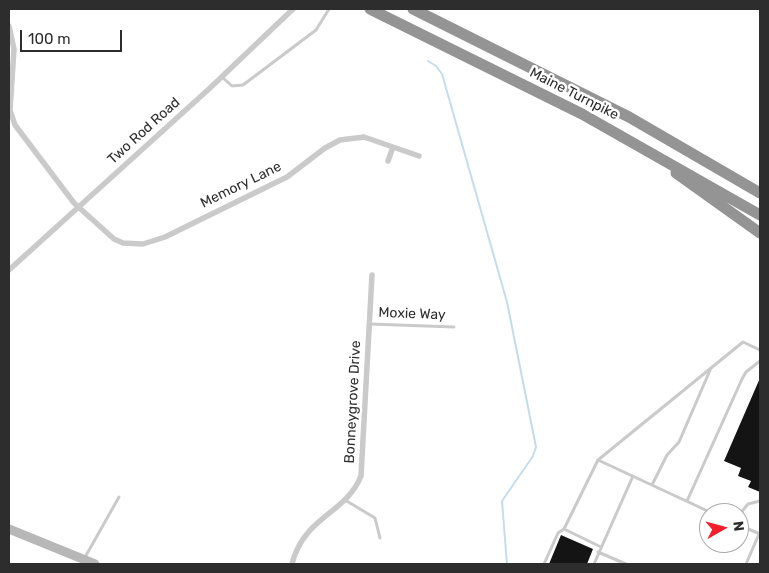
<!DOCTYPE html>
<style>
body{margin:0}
#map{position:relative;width:769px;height:573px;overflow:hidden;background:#fff;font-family:Rubik,sans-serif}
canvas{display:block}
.frame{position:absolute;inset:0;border:10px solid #2d2d2d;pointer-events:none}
.north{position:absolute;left:699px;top:503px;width:50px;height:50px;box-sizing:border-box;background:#fff;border:1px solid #ababab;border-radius:50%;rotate:83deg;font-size:14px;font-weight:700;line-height:20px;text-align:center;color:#2d2d2d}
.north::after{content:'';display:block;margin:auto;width:18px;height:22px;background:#f41f2b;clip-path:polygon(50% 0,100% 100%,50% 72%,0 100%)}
.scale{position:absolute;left:20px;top:30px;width:102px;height:22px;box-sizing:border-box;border:2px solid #2d2d2d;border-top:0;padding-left:6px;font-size:15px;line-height:18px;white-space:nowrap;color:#2d2d2d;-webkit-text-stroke:4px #fff;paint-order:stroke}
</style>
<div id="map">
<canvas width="769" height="573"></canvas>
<div class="frame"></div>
<div class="north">N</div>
<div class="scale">100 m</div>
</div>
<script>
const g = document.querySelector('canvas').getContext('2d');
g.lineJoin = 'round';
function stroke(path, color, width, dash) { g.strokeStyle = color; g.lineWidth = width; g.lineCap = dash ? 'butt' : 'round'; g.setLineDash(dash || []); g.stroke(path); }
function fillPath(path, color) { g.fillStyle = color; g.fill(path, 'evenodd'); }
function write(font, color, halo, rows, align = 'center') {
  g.font = font + ' Rubik,sans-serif'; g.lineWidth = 5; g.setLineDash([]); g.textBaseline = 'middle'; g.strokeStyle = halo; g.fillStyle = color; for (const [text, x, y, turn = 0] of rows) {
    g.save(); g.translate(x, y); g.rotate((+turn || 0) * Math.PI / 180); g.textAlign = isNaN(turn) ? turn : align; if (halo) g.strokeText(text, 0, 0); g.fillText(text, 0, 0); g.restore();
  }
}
stroke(new Path2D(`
 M428,61L436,66L442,74L507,302L536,447L533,456L502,501L507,564`), '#c3ddee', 2);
fillPath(new Path2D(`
 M760,378V492L748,487L751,481L738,476L741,468L724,461Z
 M561,535L593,549L587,564H549Z`), '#141414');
stroke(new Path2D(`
 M222,77L232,86L243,85L316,30L329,9
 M370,324L454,327
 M598,460L712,513
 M652,485L667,455L679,442L711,368
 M345,500L375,518L380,538
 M687,501L742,379L746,372L760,361
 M739,515L748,504L760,501
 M739,525L760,534
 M564,529L601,547
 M598,552L626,564
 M84,559L119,497
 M544,564L558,533L564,529L598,460L743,342L760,350
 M594,564L633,476
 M746,564L759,534`), '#cacaca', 3);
stroke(new Path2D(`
 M9,26L14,49L10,110L15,125L74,203L114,239L123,243L143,244L165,237L287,177L325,148L340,140L364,137L419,156
 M388,161L393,147
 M9,270L210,88L293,9
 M292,564C304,516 345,515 361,476L372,275`), '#cacaca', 5.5);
stroke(new Path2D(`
 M9,529L95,564`), '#b7b7b7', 9);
stroke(new Path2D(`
 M370,9L582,114L760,215
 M413,9L629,117L760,193
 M676,173L760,233`), '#949494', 11);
write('14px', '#2d2d2d', '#fff', [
 ["Maine Turnpike",574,94,27],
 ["Two Rod Road",144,131,-42],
 ["Memory Lane",241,185,-26],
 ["Moxie Way",412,314,2],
 ["Bonneygrove Drive",353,402,-87]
]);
</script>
